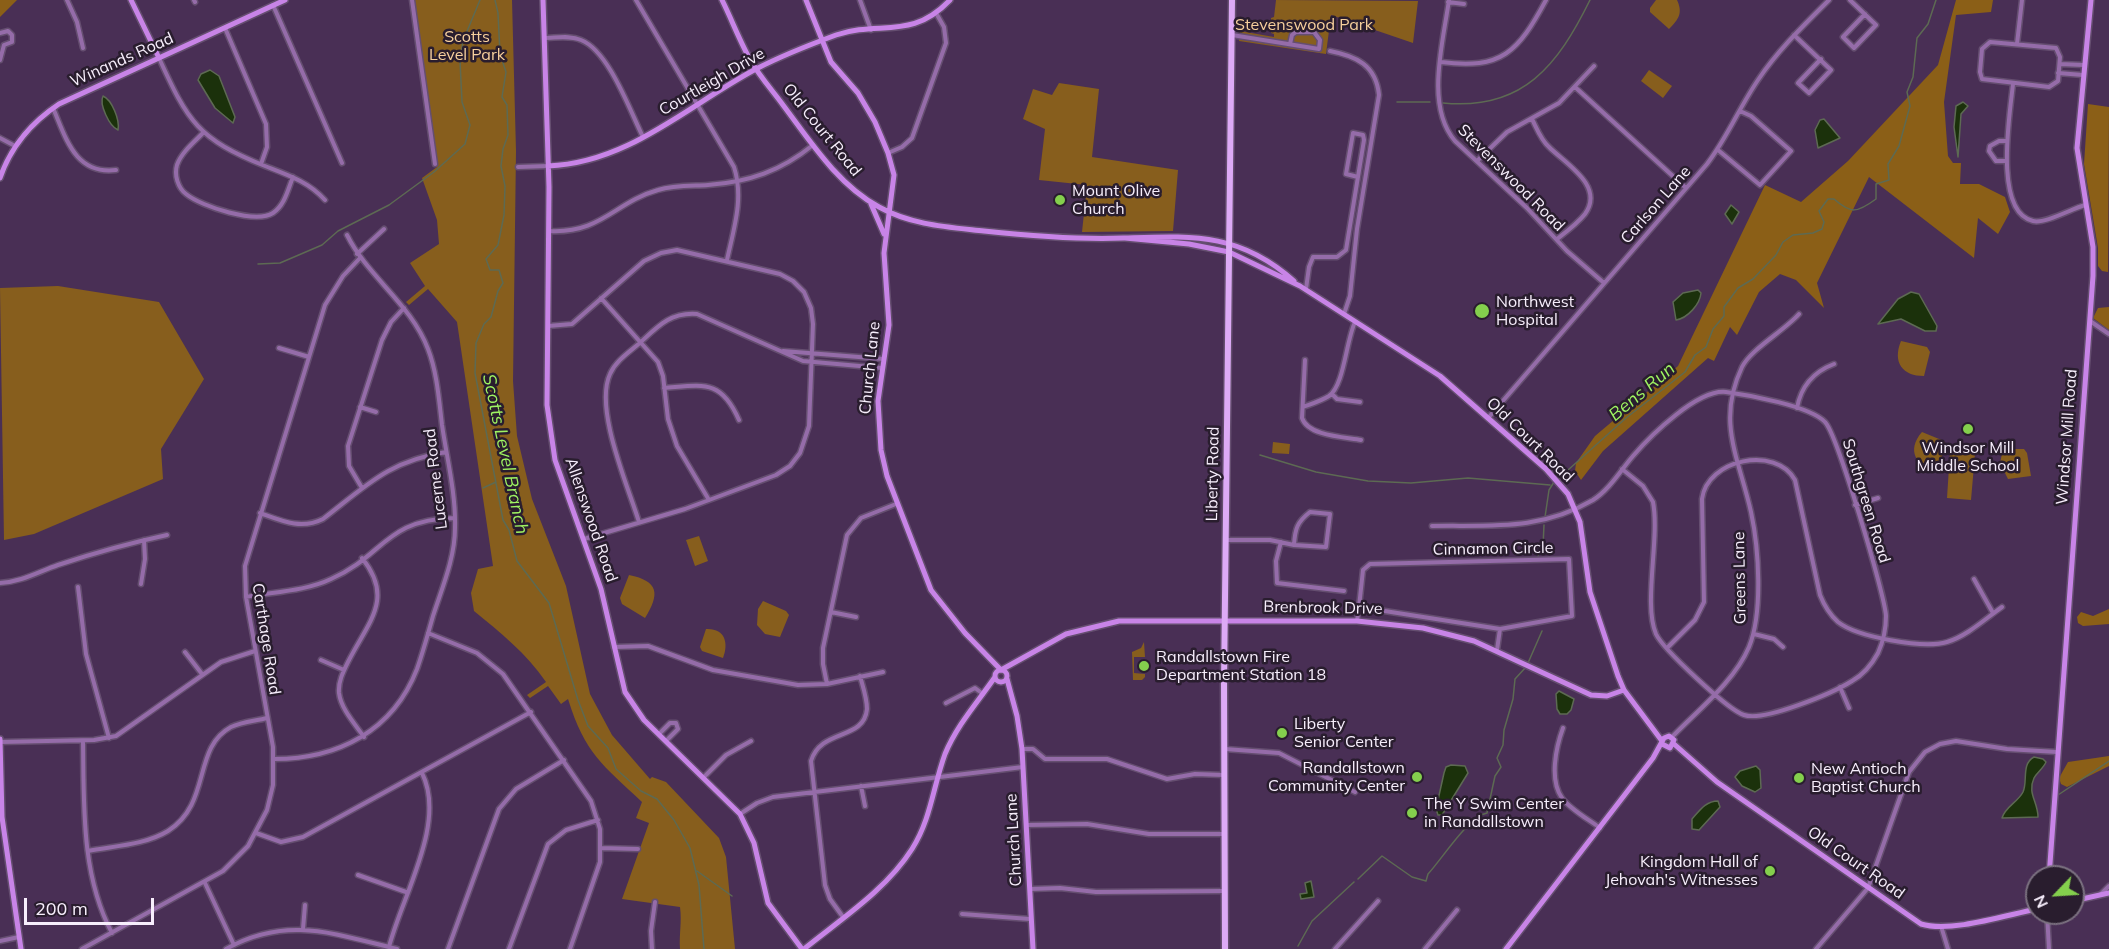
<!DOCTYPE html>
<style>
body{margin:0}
#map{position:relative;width:2109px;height:949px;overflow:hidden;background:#492f55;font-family:Mulish,sans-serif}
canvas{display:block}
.north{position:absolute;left:2025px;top:865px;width:60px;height:60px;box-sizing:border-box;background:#291d2e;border:2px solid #7b7180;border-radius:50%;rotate:245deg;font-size:16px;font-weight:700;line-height:24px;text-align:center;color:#f7eefc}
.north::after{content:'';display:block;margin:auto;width:21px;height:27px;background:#84cf4d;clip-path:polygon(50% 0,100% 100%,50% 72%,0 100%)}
.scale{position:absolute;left:24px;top:898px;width:130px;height:27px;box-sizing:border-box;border:3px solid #f7eefc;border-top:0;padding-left:8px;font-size:18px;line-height:21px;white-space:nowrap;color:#f7eefc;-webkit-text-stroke:4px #291d2e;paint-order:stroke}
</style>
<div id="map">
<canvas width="2109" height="949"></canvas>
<div class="north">N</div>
<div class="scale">200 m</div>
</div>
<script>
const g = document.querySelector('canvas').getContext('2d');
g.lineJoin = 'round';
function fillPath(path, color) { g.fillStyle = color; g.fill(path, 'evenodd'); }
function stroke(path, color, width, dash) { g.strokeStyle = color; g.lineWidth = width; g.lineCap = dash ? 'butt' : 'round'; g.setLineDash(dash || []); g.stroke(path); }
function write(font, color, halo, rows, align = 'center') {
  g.font = font + ' Mulish,sans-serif'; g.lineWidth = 5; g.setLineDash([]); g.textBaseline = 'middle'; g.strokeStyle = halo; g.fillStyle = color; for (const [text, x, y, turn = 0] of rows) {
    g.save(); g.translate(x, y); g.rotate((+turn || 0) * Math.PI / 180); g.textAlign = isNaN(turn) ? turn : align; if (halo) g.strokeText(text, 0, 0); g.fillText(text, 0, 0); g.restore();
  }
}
fillPath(new Path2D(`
 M413,0H512L516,151L513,381L517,436L532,499L566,586L590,694L612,735L650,779L652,777L666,782L719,838L726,857L735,949H680C679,934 682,922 680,907L622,899L649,823L636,818L642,802C603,765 585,754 568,699L561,704L548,686L530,698L527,695L546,682C526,653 501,633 474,611L471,593L478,569L493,566L457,322L428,289L409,305L406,302L425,286L410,263L439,244L437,220L422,178L437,167Z
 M1276,0L1418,1L1413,43L1331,15L1326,54L1239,41L1240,31L1274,37V34L1271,33V18L1274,17Z
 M1656,0H1677C1683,13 1679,19 1669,29L1650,12V8Z
 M1649,70L1672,86L1663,98L1641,81Z
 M1059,83L1099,89L1092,157L1178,170L1173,231L1082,232L1087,185L1039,180L1045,129L1023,119L1033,89L1052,95Z
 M58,286L159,302L204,379L161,449L163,479L34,534L4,540L0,288Z
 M1901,341L1927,347L1930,352L1924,376C1903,376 1892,363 1901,341Z
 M1922,432L1944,441L1946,445L1937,471C1916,467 1906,450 1922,432Z
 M1273,442L1290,444L1289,454L1272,453Z
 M2003,449H2024L2027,453L2031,476L2008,479L2000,463Z
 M1950,452L1975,454L1971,500L1947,498Z
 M699,536L708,561L695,566L686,540Z
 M629,575C659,581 660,594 645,618L622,604L620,598Z
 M763,601L786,611L789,615L780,637L765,634L757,625L758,609Z
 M706,629C725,628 729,643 723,658L702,651L700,647Z
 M1144,642L1145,657H1134V673L1145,674V677L1142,680H1133L1132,652L1141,648Z`), '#875e1d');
fillPath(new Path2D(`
 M0,0H17L0,17Z
 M1956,0H1993L1991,12L1956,15L1944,102L1948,156L1953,163H1961L1960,184H1979L2005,197L2010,212L1998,234L1978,218L1974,258L1869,177L1817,283L1824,308L1796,280L1780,274L1759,292L1737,335L1730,327L1714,361L1708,358L1603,451L1581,480L1575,471L1576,463L1595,436L1678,366L1765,185L1801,202L1848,161L1938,65Z
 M2088,104L2109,107L2108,272L2102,271L2098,266V248L2084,164Z
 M2109,307V330L2093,318L2098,308Z
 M2109,609V624L2083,626L2078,623L2077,617L2081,612L2093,616Z
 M2109,756V766L2067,787L2061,784L2059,778L2068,762Z`), '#8b5f17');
const water = new Path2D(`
 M210,70L219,76L235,117L233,123L215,108L198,80L201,74Z
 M103,96C112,100 120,120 118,130C109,126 99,104 103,96Z
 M1963,102L1968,106L1961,114L1958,157L1954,127L1956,106Z
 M1824,119L1840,138L1818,148L1815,130L1820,120Z
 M1731,205L1739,212L1732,224L1725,214Z
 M1698,290L1701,293C1700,304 1688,318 1676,320L1673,302L1683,293Z
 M1911,292L1919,294L1937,326L1936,331H1925L1901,319L1878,324L1898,299Z
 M1559,691L1574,699L1571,710L1567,714H1560L1557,709L1556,694Z
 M2034,757L2043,759L2046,762C2043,769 2037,772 2034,778C2027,793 2038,802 2038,817L2002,818C2005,807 2018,802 2023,792C2028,781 2021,764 2034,757Z
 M1451,765L1465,766L1468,773L1442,815H1438L1436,809L1444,773L1446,767Z
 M1756,766L1760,770L1761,788L1755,792L1742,786L1735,777L1740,771Z
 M1718,801L1720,807L1699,830L1692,829V819C1700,810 1706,801 1718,801Z
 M1311,881L1314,897L1301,899L1300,894L1307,893L1305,883Z`);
fillPath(water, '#1b310b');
stroke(water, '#5d6a53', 1.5);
stroke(new Path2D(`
 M495,0L498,13L500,54L506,72L502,97L507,105L508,135L503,149L501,166L505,186L504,215L498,245L486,259L490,270H499L503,283L498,291L491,317L484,324L476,343L475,373L503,520L509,530L517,561L549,603L578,700L588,726L608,748L616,769L641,791L657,799L674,820L690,848L699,885L704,949
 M1397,102H1430
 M1443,103C1523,111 1558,65 1590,0
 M258,264L280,263L322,245L338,231L389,205L434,172L465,144L470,125L462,102L460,61L463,41L480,0
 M1260,455L1316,472L1368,481L1411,483L1468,478L1550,485
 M1558,479L1626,418L1685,372L1695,355L1706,347L1713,329L1724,316V307L1738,288L1753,279L1776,255L1783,242L1793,235L1813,233L1822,229L1824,222L1819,211L1828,199H1834C1851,214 1857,213 1876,199V184L1889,180L1888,164L1899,146L1910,106L1907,92L1913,77L1917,38L1928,24L1936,0
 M483,488L496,482
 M1545,517L1549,490L1554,482
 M1538,556L1543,546L1544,525
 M1528,663L1542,631
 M2058,795L2109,761
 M697,871L732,896
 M1358,879L1382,856L1412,877L1426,881L1428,874C1442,859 1469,816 1487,813L1495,776L1501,767L1497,758L1503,745L1504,730L1513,699L1515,679L1526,667
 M1298,946L1312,921L1354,882`), '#5d6a53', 1.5);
const street = new Path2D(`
 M67,0L77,22L83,48
 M194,0L195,2
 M412,0L435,164
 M636,0L734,167C744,198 734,228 727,260
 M860,0L871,30
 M1449,0C1443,43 1425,106 1455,141L1527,208L1567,251L1604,283
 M1850,0L1876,25L1854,48L1843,37L1865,14
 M1448,2L1464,4
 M273,5L342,163
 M225,28L266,124L267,147L261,164
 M0,33L8,31L12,35V42L4,45
 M1232,35L1319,49L1320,40L1314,32H1296L1292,35L1290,44
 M1794,35L1831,70L1809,93L1798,83L1821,59
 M544,38C556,38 570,35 581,40C609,51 630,111 643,137
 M1990,42L2056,48L2060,57L2058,81L2049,87L1982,79L1980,72L1982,49Z
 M2017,44L2022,0
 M1330,51C1356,56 1376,65 1379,95L1357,229L1350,296L1344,314
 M159,58C188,122 198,139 265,166C288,175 309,182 325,200
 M0,60L4,45
 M1441,62C1502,70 1518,52 1546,0
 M2060,64L2084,65
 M2058,73L2083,75
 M2013,84C2010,113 1993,212 2033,221C2045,224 2071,209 2085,205
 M1575,87L1686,188
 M53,108C66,138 75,175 116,170
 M1532,119C1537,129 1541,140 1549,147C1566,164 1605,186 1585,214C1577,224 1566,232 1557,239
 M203,133C194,142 181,153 177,165C174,175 178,188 186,194C202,207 256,224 273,213C285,205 288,189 293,177
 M0,138L15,146
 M1718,150L1760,185L1791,151L1751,116L1740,111
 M888,153L902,147L912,138L946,43L944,27L936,13
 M1477,161L1507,132L1559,103L1594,66
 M2007,161H1996L1989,151L1990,146L1999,141H2007
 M518,167L548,166
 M549,231C601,234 615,202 658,190C674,185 692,186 708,185C749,182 781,171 813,145
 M357,254L384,229
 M1306,289L1309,267L1313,257H1337L1346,250L1364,140L1363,135L1353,133L1346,174L1358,177
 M601,298L658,362L663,376L668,419L677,446L709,500
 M2090,321L2109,334
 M548,326L572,324L644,261L661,253L677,250L780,274L793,281L804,292L811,308L813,324L809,426L800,453L790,466L776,475L685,509L584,539
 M279,348L309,357
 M783,351L884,359
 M1305,360L1302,418C1308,436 1344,437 1361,440
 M664,388C704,385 721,379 739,420
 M1332,394L1337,399L1360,402
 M360,407L376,412
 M1303,407C1311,404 1321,401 1329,396C1344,386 1346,341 1355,322
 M1797,408C1801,386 1813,372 1834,364
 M1489,417L1707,164C1727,138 1739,108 1758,80C1778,50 1804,25 1829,0
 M362,488L349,466L348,446L382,340L391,322L404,308
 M1855,505L1878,498
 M260,513C282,521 301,530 323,519C367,485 389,461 446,452
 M639,522C628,486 594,409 610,374C616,360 631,351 642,341C659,325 672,312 697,314L803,361L882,368
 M1432,526C1491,525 1540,531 1593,500C1609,490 1621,470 1633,456C1651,435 1698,389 1726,392C1749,395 1810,406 1825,422C1837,434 1885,595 1886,616C1886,628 1883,642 1878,653C1872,664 1863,675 1852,681C1833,693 1764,722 1744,715C1728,710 1663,649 1656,634C1643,604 1660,538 1653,502L1643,486L1622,469
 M1226,540H1270L1294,545C1295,529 1297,522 1310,512L1330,514L1326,547L1294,545
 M1281,542L1276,561L1277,583L1344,591
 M362,558C395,599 368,622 348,662C343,672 338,682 339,693C341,709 355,724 364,737
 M1569,559L1572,616L1500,629L1359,607L1363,570L1370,564Z
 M1974,579L1993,613
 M0,583C21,582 38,572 58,565C94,553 130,543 167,535
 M141,584L145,559L144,540
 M78,587L86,654L109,738
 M246,597C273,592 306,591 331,579C384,556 385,519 455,518
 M831,612L856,617
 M1357,621L1359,607
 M428,633L477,653L503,674L591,801L600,829V862L570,949
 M1754,634L1774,639L1783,647
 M614,647L648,646L713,670L798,685L827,684L883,672
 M1667,648L1695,620L1704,602L1702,499C1707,459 1776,445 1795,480L1820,595C1824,605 1829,614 1838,622C1857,637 1923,649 1947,642C1967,636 1985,619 2002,607
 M1497,650L1500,629
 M185,652L202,674
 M321,660L344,670
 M827,684L823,664V648L847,535L861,518L896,504
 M1840,687L1849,708
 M946,703L975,688L983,694
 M1563,728C1556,747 1549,780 1562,798C1571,810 1588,819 1600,828
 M659,734L670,723H676L678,729L666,741
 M1672,737C1698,710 1734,682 1749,647C1763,613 1759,549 1751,512C1739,458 1716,422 1742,367C1751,349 1784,331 1799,314
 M83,741C84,805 81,875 112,933
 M0,742L94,740L116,736L221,662L255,651
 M1022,749H1033L1045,759H1107L1167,779L1195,774L1224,775
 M1225,749L1279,753L1355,792
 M274,759C338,759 393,731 417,669C423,652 428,634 433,616C442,588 455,558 455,528C456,494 447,459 442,425C439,400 437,372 428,349C411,304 368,277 347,235
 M704,777L726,755L751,741
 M861,786L865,806
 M740,814L757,803L773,797L1023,767
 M1027,825L1087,824L1149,834H1224
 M256,833L281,842L303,837L531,712
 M601,848L638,849
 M88,851C114,846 145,845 168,831C212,803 192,748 231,727C242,722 255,721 267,718
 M358,875L406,892
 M205,883L234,945
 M1030,889L1060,888L1096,892L1224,891
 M2101,894L2109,886
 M2047,913L2049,949
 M962,914L1030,919
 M843,917L830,899L825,885L811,761C821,728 864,741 867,709C867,698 863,687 860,676
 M1941,926L1948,949
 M303,929L305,905
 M0,941L19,937
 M389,947C402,896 447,823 422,773
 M82,949L223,871L248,846L267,810L273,785V747L246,597L245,566L325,305L343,276L360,258
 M226,949C287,915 334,934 397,949
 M448,949L499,809L516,789L564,760
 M509,949L548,844L566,830L598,820
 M652,949L651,931L655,902
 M1335,949L1378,901
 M1425,949L1457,910
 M1816,949L1868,888L1909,772L1925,752L1940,744L1956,741L2007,749L2057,752`);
const secondary = new Path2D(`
 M131,0L159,58
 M543,0L549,187L547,405L555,460L601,589L625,692L644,720L740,814L754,843L768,903L802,949
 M722,0C732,20 740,42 751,61C760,77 773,91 783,105C810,141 838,185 879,207C911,225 948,227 984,231C1031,236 1077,240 1124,238C1192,236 1239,232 1294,281
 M806,0L831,62L858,93L875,122L888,153L894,175L884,253L889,325L878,401L881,450L887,476L931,590L965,633L1001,670
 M548,166C629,163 688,105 756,69C781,56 809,45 836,35C880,20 911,41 950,0
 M0,178C11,146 32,122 59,104L285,0
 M871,204L884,234
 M1125,238L1189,244L1229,252L1300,286L1440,376L1546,469L1568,494L1580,522L1590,592L1618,676L1624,690L1662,741
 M995 676a6 6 0 1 1 12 0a6 6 0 1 1-12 0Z
 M1001,670L1066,634L1119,621H1357L1423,628L1474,641L1591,695L1607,696L1624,690
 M1007,679L1017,716L1022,749L1033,949
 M0,739L2,817L21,949
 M1674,744L1717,782L1921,924C1951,933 2006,915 2037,909
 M2049,877L2093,276V247L2077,148L2091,0
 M2073,901L2109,893
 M804,949C841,919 886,890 912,849C931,819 933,787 945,754C957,725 977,703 995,677
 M1506,949L1653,758L1664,738L1669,736L1674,740L1670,748L1662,744`);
const primary = new Path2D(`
 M1225,949L1224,683L1232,0`);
stroke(street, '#654e70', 7);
stroke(secondary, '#654e70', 8);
stroke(primary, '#654e70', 9);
stroke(street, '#956ca9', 4);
stroke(secondary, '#c884e7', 5);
stroke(primary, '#ddaaf6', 6);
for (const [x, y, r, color] of [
 [1060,200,6,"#84cf4d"],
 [1482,311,8,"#84cf4d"],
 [1968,429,6,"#84cf4d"],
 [1144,666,6,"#84cf4d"],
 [1282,733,6,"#84cf4d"],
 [1417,777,6,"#84cf4d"],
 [1799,778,6,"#84cf4d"],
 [1412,813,6,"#84cf4d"],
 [1770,871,6,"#84cf4d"]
]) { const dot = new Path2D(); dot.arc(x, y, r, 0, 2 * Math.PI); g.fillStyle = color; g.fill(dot); stroke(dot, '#291d2e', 2); }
write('16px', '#f7d09d', '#291d2e', [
 ["Stevenswood Park",1304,25],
 ["Scotts",467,37],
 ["Level Park",467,55]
]);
write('16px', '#f7eefc', '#291d2e', [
 ["Winands Road",122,60,-24],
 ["Courtleigh Drive",712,82,-30],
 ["Old Court Road",822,130,51],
 ["Stevenswood Road",1511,178,45],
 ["Carlson Lane",1656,205,-49],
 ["Church Lane",870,368,-84],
 ["Windsor Mill Road",2067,437,-86],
 ["Old Court Road",1530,440,44],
 ["Liberty Road",1213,474,-89],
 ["Lucerne Road",436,479,-97],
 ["Southgreen Road",1866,501,73],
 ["Allenswood Road",591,520,71],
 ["Cinnamon Circle",1493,549,-1],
 ["Greens Lane",1740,578,-91],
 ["Brenbrook Drive",1323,608,1],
 ["Carthage Road",266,639,81],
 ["Church Lane",1014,840,-93],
 ["Old Court Road",1856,863,35]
]);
write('16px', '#f7eefc', '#291d2e', [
 ["Mount Olive",1072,191],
 ["Church",1072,209],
 ["Northwest",1496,302],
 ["Hospital",1496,320],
 ["Windsor Mill",1968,448,"center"],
 ["Middle School",1968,466,"center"],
 ["Randallstown Fire",1156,657],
 ["Department Station 18",1156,675],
 ["Liberty",1294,724],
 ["Senior Center",1294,742],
 ["Randallstown",1405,768,"right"],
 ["Community Center",1405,786,"right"],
 ["New Antioch",1811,769],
 ["Baptist Church",1811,787],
 ["The Y Swim Center",1424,804],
 ["in Randallstown",1424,822],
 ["Kingdom Hall of",1758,862,"right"],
 ["Jehovah's Witnesses",1758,880,"right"]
], 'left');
write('italic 18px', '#9ff462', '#291d2e', [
 ["Bens Run",1642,392,-40],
 ["Scotts Level Branch",505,454,78]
]);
</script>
